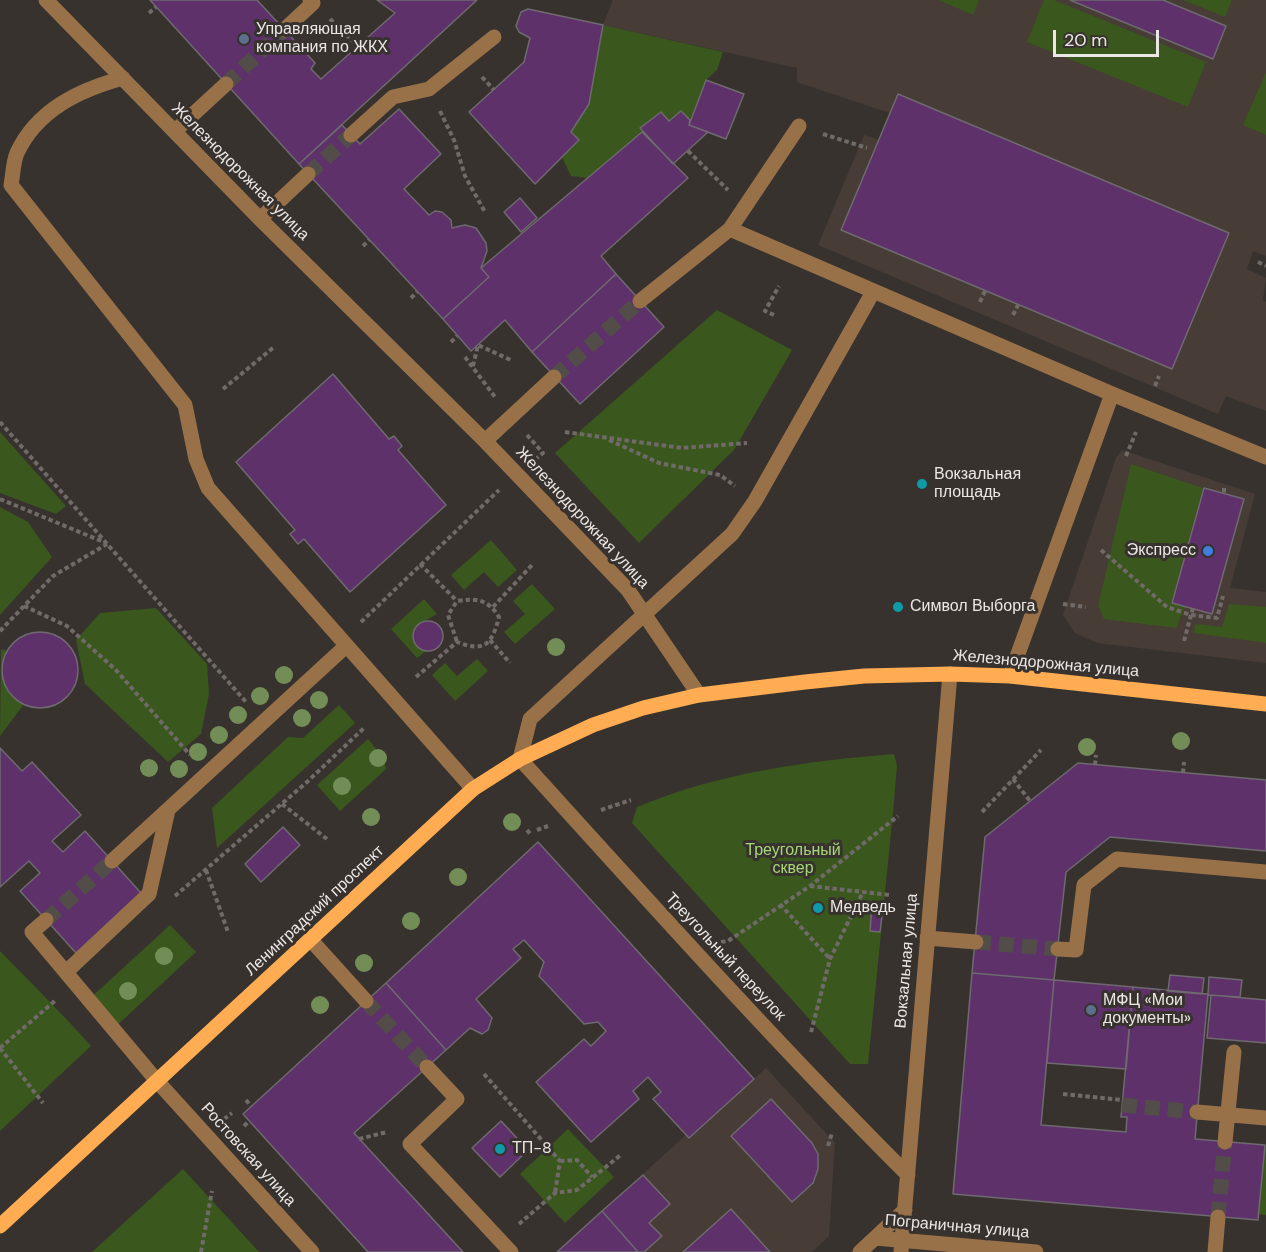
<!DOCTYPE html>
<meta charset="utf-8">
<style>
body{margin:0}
#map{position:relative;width:1266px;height:1252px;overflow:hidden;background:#38322f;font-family:"DM Sans",sans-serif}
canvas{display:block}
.scale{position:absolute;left:1053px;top:30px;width:106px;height:27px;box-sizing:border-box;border:3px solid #ebe7e5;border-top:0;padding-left:8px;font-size:18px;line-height:21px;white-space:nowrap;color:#ebe7e5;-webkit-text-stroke:4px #38322f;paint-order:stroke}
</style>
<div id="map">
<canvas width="1266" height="1252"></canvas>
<div class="scale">20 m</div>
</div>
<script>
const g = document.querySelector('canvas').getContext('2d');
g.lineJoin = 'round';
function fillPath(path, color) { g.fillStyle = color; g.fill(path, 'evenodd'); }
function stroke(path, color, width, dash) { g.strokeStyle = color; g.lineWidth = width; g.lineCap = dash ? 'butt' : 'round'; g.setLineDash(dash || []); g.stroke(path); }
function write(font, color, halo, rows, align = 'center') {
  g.font = font + ' "DM Sans",sans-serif'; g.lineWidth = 6; g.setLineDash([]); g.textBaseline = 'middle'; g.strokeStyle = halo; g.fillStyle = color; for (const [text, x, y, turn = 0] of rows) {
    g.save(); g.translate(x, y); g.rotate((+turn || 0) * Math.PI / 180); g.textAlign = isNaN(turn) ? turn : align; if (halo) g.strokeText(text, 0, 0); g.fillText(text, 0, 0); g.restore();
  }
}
fillPath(new Path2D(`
 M613,0H1266V256L1253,251L1247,269L1266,278L1263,300L1266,302V411L1226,396L1218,414L818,245L864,135L879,140L841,230L1171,369L1229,233L899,94L890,113L797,82V68L603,25Z
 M1122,450L1255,494L1230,588L1266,592V663L1097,643L1075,633L1063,615L1116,458Z
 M766,1068L835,1143L829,1236L812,1252H557L686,1135L689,1138Z`), '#473c36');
fillPath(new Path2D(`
 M939,0H979L973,15Z
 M1044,0H1054L1206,62L1188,107L1027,42Z
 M1183,0H1232L1225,17Z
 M603,25L723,52L717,70L706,80L690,120L681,111L669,121L641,128L642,132L588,178L571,176L562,157L579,141L571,132L589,104Z
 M1266,72V135L1243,125Z
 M717,310L792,350L734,450L639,543L555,453Z
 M0,432L66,506L56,514L0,493Z
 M1131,464L1203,488L1171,603L1185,607L1176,628L1104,619L1098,606Z
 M0,507L28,522L52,557L0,615Z
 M491,540L517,570L498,587L484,572L464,590L451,575Z
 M532,584L555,609L515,644L504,632L525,614L513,601Z
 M424,599L437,614L419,624L413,632L416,645L426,651L417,658L391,629Z
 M1229,604L1266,607V643L1194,633L1195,624L1222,627Z
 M156,608L207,664L209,694L201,734L168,762L85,684L76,640L100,613Z
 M1,649L7,651C0,673 3,691 24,704L0,736Z
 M477,659L488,671L455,701L432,675L445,663L457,676Z
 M339,705L355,723L217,848L212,808L288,737L303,738Z
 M368,739L383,757L386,769L340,811L317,785Z
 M894,754L897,766L893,812L868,1064H850L632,823L637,807C719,773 805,761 894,754Z
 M170,925L196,952L111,1031L85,1003Z
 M0,951C31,983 62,1013 91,1046L0,1131Z
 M568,1129L614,1177L565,1223L520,1174Z
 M1265,1145L1266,1146V1215L1258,1214Z
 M183,1169L259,1252H92Z`), '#3a571d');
const building = new Path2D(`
 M150,0H257L315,63L311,69L321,79L395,13L377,0H477L299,164Z
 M1070,0H1163L1226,26L1213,59Z
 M528,9L603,25L589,104L571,132L579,140L535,184L469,112L524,62L530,38L519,32L516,26L521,12Z
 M706,80L744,94L726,139L689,125Z
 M898,94L1229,233L1172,369L841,230Z
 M399,109L441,154L404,189L429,215L435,211L442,212L451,220L452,228L465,225L476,228L486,243L487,251L481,268L489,277L443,319L299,164L342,125L360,144Z
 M681,111L690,120L689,125L708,132L673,164L640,128L661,112L669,121Z
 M642,132L688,178L601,256L616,274L532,352L505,320L471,351L443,319L489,277L481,268Z
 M520,198L537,218L521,232L504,212Z
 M616,274L664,327L580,404L532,352Z
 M333,374L389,439L394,436L402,446L398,450L446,505L350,592L304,539L298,544L290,534L295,530L236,462Z
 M1204,488L1244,499L1212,614L1172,603Z
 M413 636a15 15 0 1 1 30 0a15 15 0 1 1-30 0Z
 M2 670a38 38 0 1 1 76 0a38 38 0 1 1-76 0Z
 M0,748L22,771L32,762L81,815L52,841L63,852L85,831L141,893L76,953L20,891L40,873L29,861L0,887Z
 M1078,763L1266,780V851L1110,837L1066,872L1054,980L972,973L985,837Z
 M283,827L300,845L261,882L245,864Z
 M538,842L754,1079L689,1138L653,1099L661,1092L648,1077L633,1091L639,1099L591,1142L536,1082L584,1039L591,1046L606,1031L598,1022L584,1024L539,976L544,962L524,940L513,949L521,958L476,999L492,1018L488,1030L482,1034L470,1028L446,1050L386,983Z
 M872,906L883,907L880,932L870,931Z
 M972,973L1054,980L1041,1125L1126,1132L1127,1117H1121L1133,987L1208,994L1195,1139L1265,1145L1258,1220L953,1194Z
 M1170,975L1204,978L1202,994L1168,991Z
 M1209,977L1242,980L1240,997L1208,995Z
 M1054,980L1133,987L1126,1069L1047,1063Z
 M386,983L446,1050L354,1133L463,1252H368L243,1114Z
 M1211,995L1266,1000V1043L1207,1038Z
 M771,1099L812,1143L818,1154V1169L813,1183L792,1202L731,1136Z
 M501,1121L528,1150L500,1177L472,1148Z
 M643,1175L670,1204L649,1223L662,1236L644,1252H638L602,1211Z
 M731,1209L770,1252H683Z
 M602,1211L638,1252H557Z`);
fillPath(building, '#5e316b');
stroke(building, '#6e6a6f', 1.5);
stroke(new Path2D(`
 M226,84L284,30
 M308,174L351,135
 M554,377L640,301
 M46,920L112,861
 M976,942L1058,949
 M366,1001L427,1067
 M1122,1105L1197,1112
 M1218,1217L1225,1142`), '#534d4a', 15, [15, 8]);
stroke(new Path2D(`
 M149,13L156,7
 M330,19L358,46
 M482,77L494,90
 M440,111L454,140L465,176L485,212
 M823,134L867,148
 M688,151L728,190
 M363,246L369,240
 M1258,262L1266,266
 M411,298L417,292
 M980,302L985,291
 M774,315L765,311L779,286
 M1013,315L1018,305
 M451,342L457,336
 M465,357L495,397
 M473,366L478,345L513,361
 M1155,386L1159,376
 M223,389L274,347
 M0,422L246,702
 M565,432L682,448L747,443
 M527,435L543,453L537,458
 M609,440L659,463L720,475L735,486
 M1126,456L1136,432
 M1224,488V493
 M0,499L106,543
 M1101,550L1167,607L1191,615L1184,641
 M420,564L457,601
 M1063,604L1086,607
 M24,606L67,626L116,670L190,755
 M493,607L532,565
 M1193,608L1191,615L1217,618L1223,596
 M361,622L499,490
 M0,631L53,576L107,544
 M490,640L510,663
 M416,677L457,642C485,653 492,644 499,617C488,599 476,598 457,601L448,615L457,642
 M1095,765L1096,755
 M1183,773L1184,762
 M1013,779L1030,801
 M282,804L327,839
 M601,810L631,800
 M982,812L1041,750
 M527,830L531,835
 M537,830L548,826
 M206,870L228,932
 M810,886L890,895
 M175,896L307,782L365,727
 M780,904L830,959
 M721,942L728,941L810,886L898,816
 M811,1032L830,959L863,892
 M0,1048L56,1000
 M0,1048L43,1103
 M484,1074L560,1161L555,1193
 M1063,1094L1123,1100
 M246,1100L251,1106
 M224,1119L232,1113
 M244,1126L249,1121
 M359,1139L387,1132
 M828,1146L832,1133
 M560,1161L577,1160L592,1177
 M519,1224L555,1193L577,1190L622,1154
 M201,1252L212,1191`), '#706a68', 4, [4.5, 3]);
stroke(new Path2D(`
 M46,0L260,219L485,441L628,590L699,695
 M284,30L313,3L310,0
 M123,78C79,90 37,110 17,153C13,162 13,175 11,185L185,405L196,459L208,488L473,789
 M175,131L226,84
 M351,135L393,97L429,89L494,37
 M260,219L308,174
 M730,229L1112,394L1266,457
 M873,292L755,501L732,534L530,719L520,759C647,899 774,1041 908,1175
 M640,301L730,229L799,126
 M485,441L554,377
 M1010,676L1112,394
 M112,861L346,646
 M46,920L32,932L157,1081L312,1252
 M927,938L976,942
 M310,939L366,1001
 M1058,949L1076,950L1084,885L1117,859L1266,872
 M66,972L149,894L168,810
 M427,1067L457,1099L410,1144L511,1252
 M1197,1112L1266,1118
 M1225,1142L1234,1052
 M875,1238L1036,1252
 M860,1252L905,1210
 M901,1252L950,674
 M1215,1252L1218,1217`), '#997149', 15);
stroke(new Path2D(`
 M0,1226L473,789L520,759L593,725L643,708L699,695L805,682L864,676L950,674L1010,676L1266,704`), '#ffac53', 15);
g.fillStyle = '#738d57';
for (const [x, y] of [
 [556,647],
 [284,675],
 [260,696],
 [319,700],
 [238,715],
 [302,718],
 [219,735],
 [1181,741],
 [1087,747],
 [198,752],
 [378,758],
 [149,768],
 [179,769],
 [342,786],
 [371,817],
 [512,822],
 [458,877],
 [411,921],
 [164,956],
 [364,963],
 [128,991],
 [320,1005]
]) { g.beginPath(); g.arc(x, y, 9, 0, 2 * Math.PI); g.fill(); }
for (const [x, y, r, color] of [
 [244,39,6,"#5c6f8a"],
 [922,484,6,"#0f9aa8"],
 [1208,551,6,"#3f7fe0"],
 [898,607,6,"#0f9aa8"],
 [818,908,6,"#0f9aa8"],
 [1091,1010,6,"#5c6f8a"],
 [500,1149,6,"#0f9aa8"]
]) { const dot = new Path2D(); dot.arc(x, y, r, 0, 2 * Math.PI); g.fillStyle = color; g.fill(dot); stroke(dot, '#38322f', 2); }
write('16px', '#ebe7e5', '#38322f', [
 ["Управляющая",256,30],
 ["компания по ЖКХ",256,48],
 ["Вокзальная",934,475],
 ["площадь",934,493],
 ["Экспресс",1196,551,"right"],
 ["Символ Выборга",910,607],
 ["Медведь",830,908],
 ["МФЦ «Мои",1103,1001],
 ["документы»",1103,1019],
 ["ТП-8",512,1149]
], 'left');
write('16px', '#ebe7e5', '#38322f', [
 ["Железнодорожная улица",240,172,45],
 ["Железнодорожная улица",582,518,47],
 ["Железнодорожная улица",1046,664,5],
 ["Ленинградский проспект",315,911,-43],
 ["Треугольный переулок",725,957,47],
 ["Вокзальная улица",907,961,-85],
 ["Ростовская улица",248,1155,48],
 ["Пограничная улица",957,1227,5]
]);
write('16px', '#a4d878', '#38322f', [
 ["Треугольный",793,851],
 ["сквер",793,869]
]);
</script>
